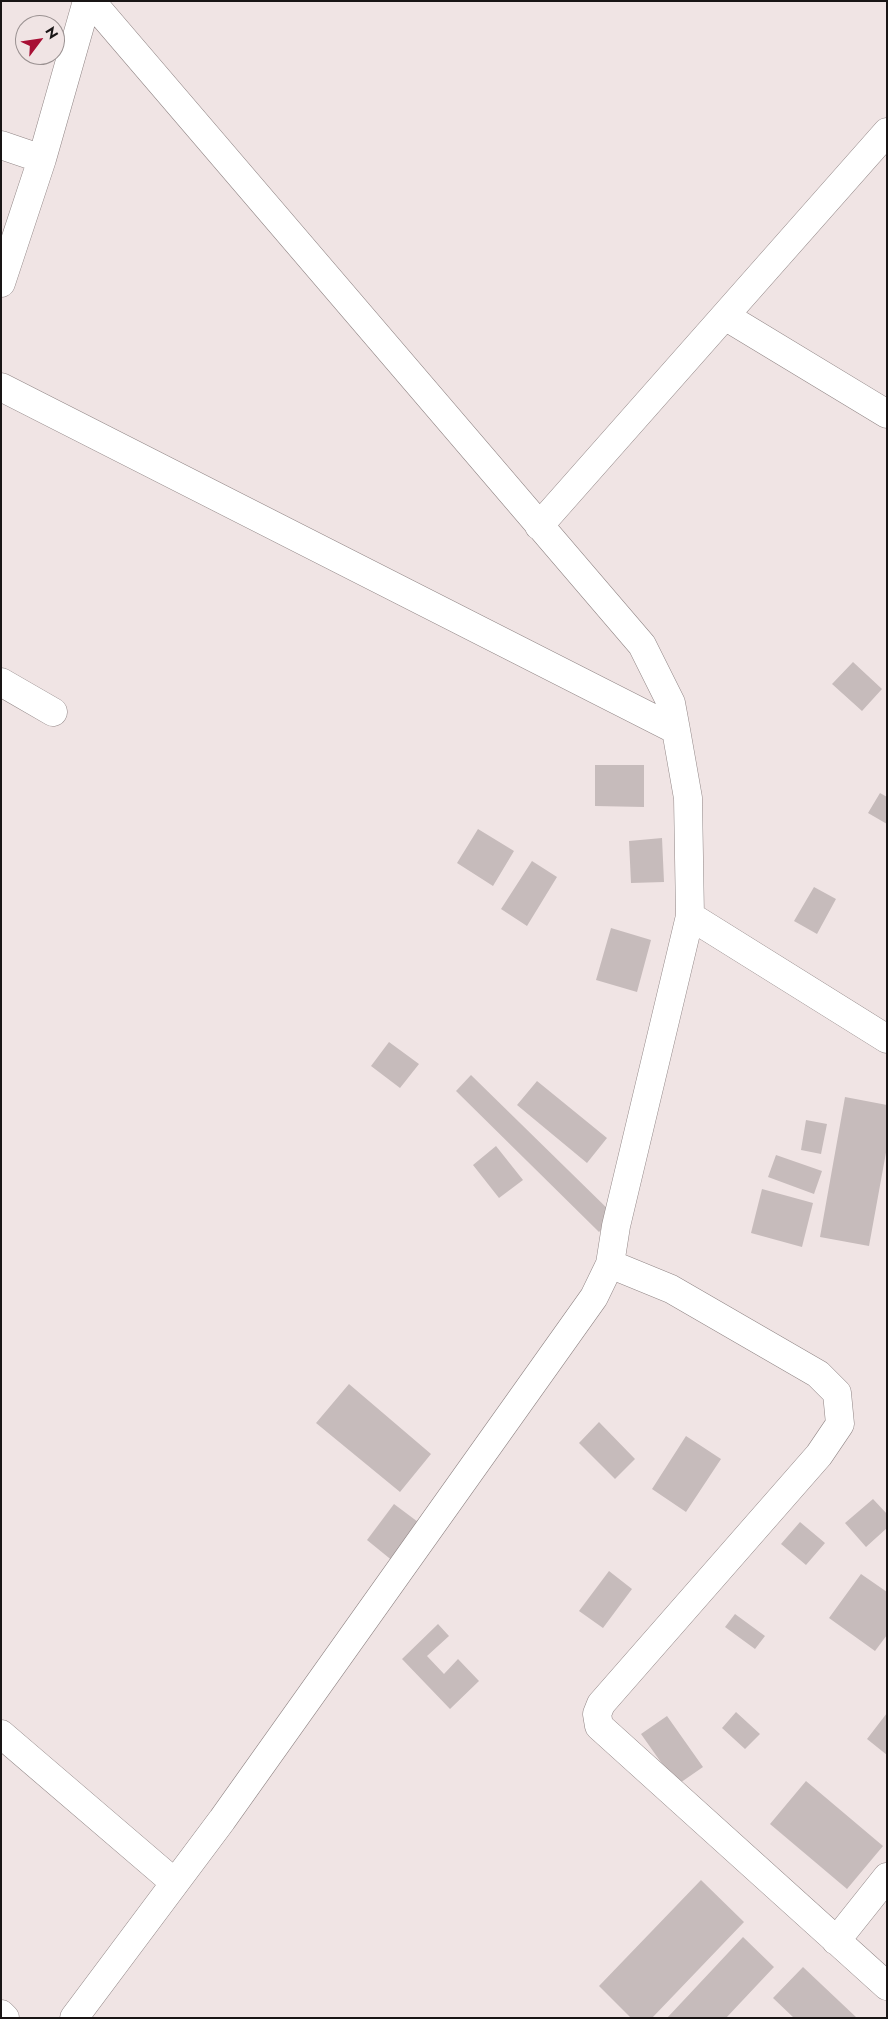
<!DOCTYPE html>
<style>
body{margin:0}
#map{position:relative;width:888px;height:2019px;overflow:hidden;background:#f0e4e4;font-family:Jost,sans-serif}
canvas{display:block}
.frame{position:absolute;inset:0;border:2px solid #191515;pointer-events:none}
.north{position:absolute;left:15px;top:15px;width:50px;height:50px;box-sizing:border-box;background:#f0e4e4;border:1px solid #9a9191;border-radius:50%;rotate:59deg;font-size:14px;font-weight:700;line-height:20px;text-align:center;color:#191515}
.north::after{content:'';display:block;margin:auto;width:18px;height:22px;background:#a81035;clip-path:polygon(50% 0,100% 100%,50% 72%,0 100%)}
</style>
<div id="map">
<canvas width="888" height="2019"></canvas>
<div class="frame"></div>
<div class="north">N</div>
</div>
<script>
const g = document.querySelector('canvas').getContext('2d');
g.lineJoin = 'round';
function fillPath(path, color) { g.fillStyle = color; g.fill(path, 'evenodd'); }
function stroke(path, color, width, dash) { g.strokeStyle = color; g.lineWidth = width; g.lineCap = dash ? 'butt' : 'round'; g.setLineDash(dash || []); g.stroke(path); }
fillPath(new Path2D(`
 M853,662L882,689L862,711L832,684Z
 M595,765H644V807L595,806Z
 M880,793L887,797V824L868,813Z
 M478,829L514,851L493,886L457,863Z
 M662,838L664,882L631,883L629,841Z
 M532,861L557,877L527,926L501,909Z
 M814,887L836,899L817,934L794,921Z
 M611,928L651,940L637,992L596,980Z
 M389,1042L419,1064L400,1088L371,1066Z
 M471,1075L615,1216L599,1232L456,1091Z
 M537,1081L607,1138L587,1163L517,1105Z
 M845,1097L887,1105V1147L869,1246L820,1237Z
 M806,1120L827,1124L821,1154L801,1150Z
 M496,1146L523,1180L499,1198L473,1165Z
 M776,1155L822,1171L814,1194L768,1177Z
 M762,1189L813,1203L802,1247L751,1233Z
 M349,1384L431,1454L400,1492L316,1423Z
 M599,1422L635,1459L615,1479L579,1443Z
 M686,1436L721,1459L686,1512L652,1489Z
 M873,1499L887,1514V1528L866,1547L845,1523Z
 M394,1504L422,1525L394,1562L367,1540Z
 M800,1522L825,1543L806,1565L781,1544Z
 M609,1571L632,1589L603,1628L579,1611Z
 M861,1574L887,1592V1635L875,1651L829,1618Z
 M735,1614L765,1636L755,1649L725,1627Z
 M438,1624L449,1636L427,1656L444,1674L458,1659L479,1681L450,1709L402,1659Z
 M736,1712L760,1734L745,1749L722,1728Z
 M887,1713V1755L867,1739Z
 M667,1716L703,1767L677,1785L641,1734Z
 M806,1781L883,1846L847,1889L770,1824Z
 M701,1880L744,1922L652,2018H631L599,1986Z
 M743,1937L774,1967L726,2018H667Z
 M803,1967L857,2018H794L773,1998Z`), '#c6bbbb');
const street = new Path2D(`
 M1,145L42,159
 M1,283L42,159L87,1
 M725,316L887,414
 M1,387L676,730
 M539,526L887,132
 M1,682L53,712
 M690,916L887,1039
 M610,1264L671,1289L818,1374L837,1393L840,1424L819,1455L601,1704L597,1714L599,1726L887,1986
 M1,1734L175,1883
 M836,1941L887,1877
 M1,2014L5,2018
 M74,2018L222,1820L594,1297L610,1264L616,1226L690,916L688,798L676,730L671,703L642,645L91,1`);
stroke(street, '#908585', 29);
stroke(street, '#fff', 28);
</script>
